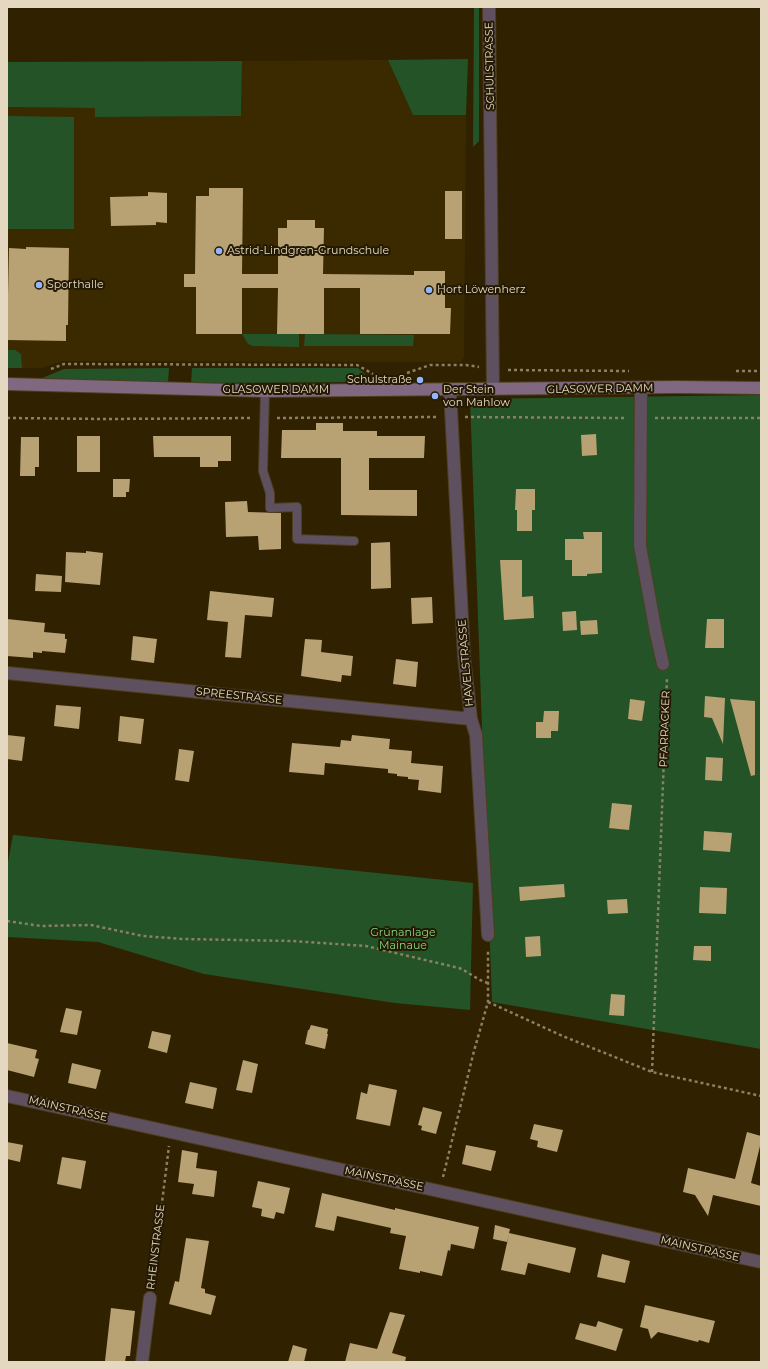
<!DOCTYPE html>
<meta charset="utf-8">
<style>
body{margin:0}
#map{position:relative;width:768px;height:1369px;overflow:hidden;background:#302200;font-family:Montserrat,sans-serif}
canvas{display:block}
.frame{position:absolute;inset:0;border:8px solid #e4d8c0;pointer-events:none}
</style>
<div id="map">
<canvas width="768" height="1369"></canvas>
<div class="frame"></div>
</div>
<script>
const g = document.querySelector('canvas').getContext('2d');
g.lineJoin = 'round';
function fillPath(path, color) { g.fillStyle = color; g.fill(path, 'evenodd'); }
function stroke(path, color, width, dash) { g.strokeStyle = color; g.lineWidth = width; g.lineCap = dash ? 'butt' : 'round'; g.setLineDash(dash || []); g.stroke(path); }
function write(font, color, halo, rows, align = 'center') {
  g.font = font + ' Montserrat,sans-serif'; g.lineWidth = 4; g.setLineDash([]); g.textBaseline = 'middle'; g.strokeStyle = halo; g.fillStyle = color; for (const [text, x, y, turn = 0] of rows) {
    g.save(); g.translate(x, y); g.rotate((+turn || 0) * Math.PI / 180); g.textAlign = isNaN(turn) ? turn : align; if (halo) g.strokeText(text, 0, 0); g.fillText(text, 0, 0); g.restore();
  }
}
fillPath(new Path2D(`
 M388,60L413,115H466L464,357L461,362L63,361L41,368H7V107L95,108L96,117L241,116L242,61Z`), '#3b2a00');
fillPath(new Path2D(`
 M474,7H479V141L473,147Z
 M468,59L466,115H413L388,60Z
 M242,61L241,116L95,117V108L7,107V62Z
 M8,116L74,117V229H8Z
 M242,334H299V347L253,346L248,344Z
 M305,334L414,335L413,346H304Z
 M7,350H15L21,354L22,368H7Z
 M169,368L168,383L42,378L64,369Z
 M192,368H358L365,374L364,382L191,383Z
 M761,395V1049L492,1002L470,399Z
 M13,835L473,883L470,1010L395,1003L204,974L98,942L7,937V867Z`), '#245327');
fillPath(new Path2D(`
 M209,188H243L242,274H278V228H287V220H315V228H324L323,274L414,275V271H445V308H451L450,334H360V288H324V334H277L278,288H242V334H196V287H184V274H195L196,196H209Z
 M445,191H462V239H445Z
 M148,192L167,193V223L156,222V225L111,226L110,197L148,196Z
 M26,247L69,248L68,325H66V341L7,340L9,248L26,249Z
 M316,423H343V431H377V436H425L424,458H369V490H417V516L341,515V458H281L282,430H316Z
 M596,434L597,455L582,456L581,435Z
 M77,436H100V472H77Z
 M153,436H231V461H218V467H200V457H154Z
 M21,437H39V467H35V476H20Z
 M113,479H130L129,492H126V497H113Z
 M516,489H535V510H532V531H517V510H515Z
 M247,501L248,512L281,513V549L259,550L258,536L226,537L225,502Z
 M583,532H602V573L587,574V576H572V560H565V539H584Z
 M390,542L391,588L371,589V543Z
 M86,551L103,553L100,585L65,582L66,552L86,553Z
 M500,560H522V597L533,596L534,618L504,620Z
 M36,574L62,576L61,592L35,591Z
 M210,591L274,598L272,617L245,615L241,658L225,657L228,622L207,620Z
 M432,597L433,623L412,624L411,598Z
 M576,611L577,630L563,631L562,612Z
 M7,619L45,623L44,632L65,634V639H67L65,653L42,651V653L33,652V658L7,656Z
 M707,619H724V648H705Z
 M597,620L598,634L581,635L580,621Z
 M133,636L157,639L154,663L131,660Z
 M305,639L322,640L321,652L353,656L351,676L342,675L341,682L301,676Z
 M396,659L418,662L416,687L393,684Z
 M705,696L725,698L723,744L712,718L704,717Z
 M630,699L645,701L642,721L628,719Z
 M730,699L755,701V775L751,776Z
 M56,705L81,707L79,729L54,726Z
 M544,711H559L558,731H551V738H536V722H543Z
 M120,716L144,719L141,744L118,741Z
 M7,735L25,737L22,761L7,759Z
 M352,735L390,739L389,749L412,751L411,763L443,766L441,793L418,790L419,780L408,779V777L397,776V774L388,773V769L325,763L324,775L289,772L292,743L340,747L341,740L351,741Z
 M179,749L194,751L189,782L175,780Z
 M706,757L723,758L722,781L705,780Z
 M612,803L632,805L629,830L609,828Z
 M704,831L732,833L730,852L703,850Z
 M564,884L565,897L520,901L519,887Z
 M700,887L727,888L726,914L699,913Z
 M627,899L628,913L608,914L607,900Z
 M540,936L541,956L526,957L525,937Z
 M694,946H711V961L693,960Z
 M611,994L625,995L624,1016L609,1015Z
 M66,1008L82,1011L77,1035L60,1032Z
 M311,1025L328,1029L327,1034H328L325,1049L305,1044L308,1030H309Z
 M152,1031L171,1035L167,1053L148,1048Z
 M7,1043L37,1050L35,1058L39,1059L34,1077L7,1070Z
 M243,1060L258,1064L252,1093L236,1090Z
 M72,1063L101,1070L96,1089L68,1083Z
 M190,1082L217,1088L213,1109L185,1103Z
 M369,1084L397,1090L390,1126L356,1119L361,1092L367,1094Z
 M423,1107L442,1112L436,1134L421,1130L422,1126L418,1125Z
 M534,1124L563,1130L557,1152L537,1147L538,1141L530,1139Z
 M747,1132L761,1136V1142L751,1183L761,1186V1206L713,1195L708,1216L695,1195L683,1192L688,1168L735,1179Z
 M7,1142L23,1145L20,1162L7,1159Z
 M466,1145L496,1151L491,1171L462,1164Z
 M182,1150L198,1153L196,1168L217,1171L214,1197L192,1194L194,1184L178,1182Z
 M62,1157L86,1161L81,1189L57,1184Z
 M258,1181L290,1188L284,1214L276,1212L274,1219L261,1216L262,1209L252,1207Z
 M322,1193L395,1210V1208L479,1227L474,1249L451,1244L450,1251L448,1250L442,1276L420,1271V1273L399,1269L406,1236L390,1233L391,1228L337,1216L334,1231L315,1227Z
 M495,1225L510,1229L509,1233L576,1248L570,1273L528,1263L525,1275L501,1270L509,1234L507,1242L493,1239Z
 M186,1238L209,1241L201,1288L205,1289V1293L216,1296L211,1315L169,1304L175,1281L179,1282Z
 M602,1254L630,1261L625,1283L597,1277Z
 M645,1305L715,1321L709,1343L699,1340L698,1342L658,1332L651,1339L648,1329L640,1327Z
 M111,1308L135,1311L130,1356H126L125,1362L105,1361Z
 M390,1312L405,1315L392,1353L406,1357L405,1362H345L350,1343L377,1349Z
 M598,1321L623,1329L616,1351L575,1339L580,1323L596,1327Z
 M293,1345L307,1349L304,1362H288Z`), '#b8a173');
const lane = new Path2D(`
 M265,391L263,471L270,493V508L297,507V539L354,541`);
const street = new Path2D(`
 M489,7L493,389
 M641,389L640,546L656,633L663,664
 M450,390L464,656L471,719L476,735L488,935
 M7,673L471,719
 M7,1096L761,1262
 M142,1362L150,1298`);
const secondary = new Path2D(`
 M7,384L265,391L676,387L761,388`);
stroke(lane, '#4d3f1f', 10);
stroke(street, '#4d3f1f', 14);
stroke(secondary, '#4d3f1f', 14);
stroke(new Path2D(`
 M51,369L64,364L357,365L373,374
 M508,370L629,371
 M736,371H761
 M407,373L430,365H466L479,367
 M465,417L626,418
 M7,418L106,419L252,418
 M277,418L436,417
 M655,418H761
 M7,921L41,926L91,925L143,936L183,939L292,941L366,946L459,968C469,972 477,980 488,983
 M488,1002L565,1037L652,1072L761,1096
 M652,1072L667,678
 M443,1177L474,1051L488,1002V949
 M152,1284L169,1146`), '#8c8063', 2.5, [3, 3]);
stroke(lane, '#5f505f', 8);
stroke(street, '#5f505f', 12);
stroke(secondary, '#7f6880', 12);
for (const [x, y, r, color] of [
 [219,251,4,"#95b6fd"],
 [39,285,4,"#95b6fd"],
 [429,290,4,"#95b6fd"],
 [420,380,4,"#95b6fd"],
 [435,396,4,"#95b6fd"]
]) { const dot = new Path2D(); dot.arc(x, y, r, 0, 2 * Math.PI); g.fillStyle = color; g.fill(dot); stroke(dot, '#241903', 1.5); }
write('11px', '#e4d8c0', '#241903', [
 ["SCHULSTRASSE",490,66,-91],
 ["GLASOWER DAMM",600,389,-1],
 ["GLASOWER DAMM",276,390],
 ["HAVELSTRASSE",466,663,-95],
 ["SPREESTRASSE",239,696,6],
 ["PFARRACKER",665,729,-88],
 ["MAINSTRASSE",68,1109,13],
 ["MAINSTRASSE",384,1179,12],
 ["RHEINSTRASSE",156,1247,-83],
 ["MAINSTRASSE",700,1249,13]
]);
write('11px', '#e4d8c0', '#241903', [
 ["Astrid-Lindgren-Grundschule",227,251],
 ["Sporthalle",47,285],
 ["Hort Löwenherz",437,290],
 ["Schulstraße",412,380,"right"],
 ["Der Stein",443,390],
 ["von Mahlow",443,403]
], 'left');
write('11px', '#7fdc82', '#241903', [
 ["Grünanlage",403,933],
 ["Mainaue",403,946]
]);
</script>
